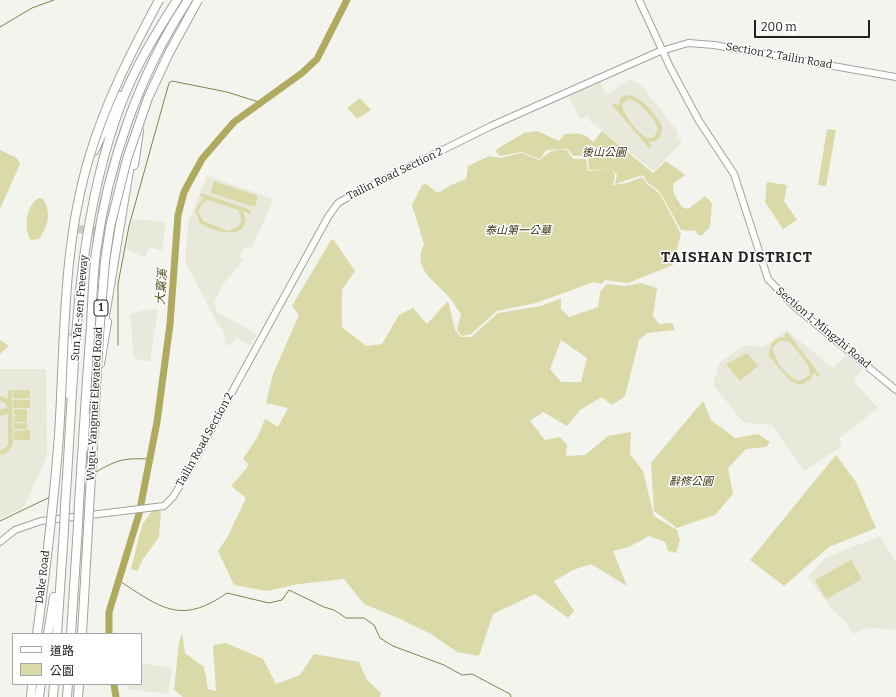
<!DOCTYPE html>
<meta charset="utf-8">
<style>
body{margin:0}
#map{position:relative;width:896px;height:697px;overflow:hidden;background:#f4f4ee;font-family:Bitter,"Noto Sans TC",serif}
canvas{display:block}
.legend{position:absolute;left:12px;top:633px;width:130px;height:52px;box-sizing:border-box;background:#fff;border:1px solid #a7a7a6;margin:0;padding:5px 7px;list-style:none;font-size:12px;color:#222220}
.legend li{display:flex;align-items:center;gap:8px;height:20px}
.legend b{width:20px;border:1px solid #a7a7a6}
.scale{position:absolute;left:754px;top:20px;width:116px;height:18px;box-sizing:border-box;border:2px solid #222220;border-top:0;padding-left:5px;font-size:12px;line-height:14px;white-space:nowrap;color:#222220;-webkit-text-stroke:3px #fff;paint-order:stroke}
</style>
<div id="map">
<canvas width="896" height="697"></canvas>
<ul class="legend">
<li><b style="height:5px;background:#fff"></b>道路</li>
<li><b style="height:11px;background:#dad9a8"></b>公園</li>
</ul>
<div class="scale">200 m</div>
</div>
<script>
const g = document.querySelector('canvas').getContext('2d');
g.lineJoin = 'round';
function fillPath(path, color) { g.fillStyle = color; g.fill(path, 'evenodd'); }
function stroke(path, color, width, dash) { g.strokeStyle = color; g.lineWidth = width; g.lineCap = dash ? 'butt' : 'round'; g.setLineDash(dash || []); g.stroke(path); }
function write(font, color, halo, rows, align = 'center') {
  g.font = font + ' Bitter,"Noto Sans TC",serif'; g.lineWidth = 3; g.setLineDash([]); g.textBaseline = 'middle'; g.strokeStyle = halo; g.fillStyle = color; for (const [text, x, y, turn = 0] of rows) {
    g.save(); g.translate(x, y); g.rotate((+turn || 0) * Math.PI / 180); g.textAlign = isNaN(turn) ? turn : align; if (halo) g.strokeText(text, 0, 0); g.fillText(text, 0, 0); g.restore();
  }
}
fillPath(new Path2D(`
 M630,79L641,85L679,133L677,136L682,142L654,171L590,121L588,116L580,119L569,96L600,82L606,95Z
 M207,176L274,199L252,247L251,250L245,247L239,257L243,259L239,266L224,283L214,301L217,312L257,334L250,346L237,338L229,346L226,344L223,330L217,323L185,261L188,222Z
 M132,219L165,222L163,251L149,247L145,258L126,249Z
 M148,309H158L150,362L133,358L131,314Z
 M786,330L833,368L846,356L862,369L854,382L878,408L840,438L841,447L804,471L772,425L744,423L713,385L719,363L745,345L764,347Z
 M0,369H46L47,456L24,507L0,519Z
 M880,536L896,562V630L869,628L853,634L845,621L837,615L808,577L825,558Z
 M141,663L172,668L168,694L128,689L127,684H141Z`), '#e9e9db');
fillPath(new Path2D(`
 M626,95C639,94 657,115 662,126C663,135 658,142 649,142L652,146L649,148L612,105L615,103L618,106L621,98ZM629,99C637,99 657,121 658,129L654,137C652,138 651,138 648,138C640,136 621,112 622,104Z
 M360,98L371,110L357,119L347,108Z
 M827,129L836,130L826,186L818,185Z
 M537,131L559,141L564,134C576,133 584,132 593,142L602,131L653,173L666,161L685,175L673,184L674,194L682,207L688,209L705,196L712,203L710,227L702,235H698L696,231L681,230L660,192L647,182L643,175L615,184L617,175L611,168L615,175L613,185L627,183L642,177L647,184L660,194L681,234L673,265L628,283L605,280L602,284L594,282L536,303L497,311L471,334L462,336L457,330L461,314C456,308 453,301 448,296C434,280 412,269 424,244L412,205L422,185L426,184L438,193L451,185L466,179L468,166L489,156L500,158L521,153L540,160C549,151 554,149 567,150L573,159H586L588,171L608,169L589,170L588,155L573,156L568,149L546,150L540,159L521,152L500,156L496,152L497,149L524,133Z
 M0,150L17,158L20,164L0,209Z
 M214,181L258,196L255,207L210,193Z
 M767,182L787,185L784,201L797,220L783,229L765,202Z
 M201,193L251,210L250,214L243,211C255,242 213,233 200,223L195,210L198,204L204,198L200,196ZM208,200L238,210L242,219L239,226L229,231L203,221L198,212L202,204Z
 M39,198L43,199C52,214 48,225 39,239L31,240C23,230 26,204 39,198Z
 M331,240H334L355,271L342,290V327L366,346L382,344L399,315L415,307L414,309L427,324L448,301L455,330L461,337H471L498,313L541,306L561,298V309L569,317L598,307L600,292L607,284L625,286L641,283L657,288L653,316L659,324L672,323L675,330L647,333L639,340L625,396L612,405L602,397L580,410L567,426L543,412L530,421L545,440L560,437L567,445L566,456L585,455L608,436L631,432L630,454L643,471L654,516L677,530L680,541L676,553L668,551L665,542L649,536L629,547L613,551L627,586L591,564L573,570L554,581L574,611L568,618L535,594L493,614L479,656L457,652L431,634L398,618L364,604L344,579L299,584L267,591L234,585L218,551L228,536L246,498L231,486L247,468L248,464L243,459L258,436L265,419L278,427L288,408L266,403L273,374L299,315L292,306ZM561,340L587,358L581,382H561L550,369Z
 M787,332L820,375L817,377L814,372L811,379L801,385L790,381L769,356C769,345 774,336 786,337L784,335ZM779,341H788L791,343L808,365L810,375L800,381C788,379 773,359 773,347Z
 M0,340L9,346L0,354Z
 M747,353L758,366L740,381L726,364Z
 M8,390H12L13,444L8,452L1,455L0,450L5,448L8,444V414L0,416V409L8,408L5,403L0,401V396L8,399Z
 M13,390H30V398L13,399Z
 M13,400H30V408H13Z
 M703,401L711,420L735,438L758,434L770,442L766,447L746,449L728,468L733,494L715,515L677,528L654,511L651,463Z
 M14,409H27V422H14V416H20L14,415Z
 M14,423H27V429H14Z
 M30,430V440H14V431Z
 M836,455L856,482L876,528L829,547L784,586L750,560Z
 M152,511L158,510L161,512L159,537L143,559L137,571L131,569L142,525Z
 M851,560L862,579L826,599L815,580Z
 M182,633L185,653L204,667L208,689L216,691L213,645L226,643L263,659L276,684L300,675L314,654L359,662L367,680L381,693L380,697H183L174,690L179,642Z`), '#dad9a8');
stroke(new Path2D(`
 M0,27L32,8L54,0
 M118,345V284L129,226L169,83L172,81L227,92L262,103
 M96,472C118,459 125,458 150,459
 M0,521L50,497
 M118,580C160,607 180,626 227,593L269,603L282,600L289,590L324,607L334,610L346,618H364L374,625L380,638L393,646L444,665L462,675L472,674L510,694L511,697`), '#84824b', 1);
stroke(new Path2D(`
 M109,634V612L139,514L157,422L170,324L178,215L184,192L202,159L234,122L302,73L317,59L347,0
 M114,684L116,697`), '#aeab5e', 7);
stroke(new Path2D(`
 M78,229L107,232`), '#cacac5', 8, [8, 4]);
const secondary = new Path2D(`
 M639,0L670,67L699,121L734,174L768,279L795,307L896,390
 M0,542L15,530L41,521L164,506L173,497L187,474L328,217L338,203L352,195L491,126L658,52L688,43L714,45L896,77`);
const highway = new Path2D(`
 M94,151L120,96
 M134,165L139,131
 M103,328L131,158
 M67,338L69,394
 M100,364L107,322
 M88,447L91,418
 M79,503C83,444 86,386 91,327C92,302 93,276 96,252C108,164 139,74 188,0
 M65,506C75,372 73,231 121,104C135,67 156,33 177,0
 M48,634L54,597
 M57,634L64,530
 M71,634L78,525
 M31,697L32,684
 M39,697L41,684
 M53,697L54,684
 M67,697L68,684
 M78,697L79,684`);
stroke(secondary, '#a3a39c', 8);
stroke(highway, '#a3a39c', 10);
stroke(secondary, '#fff', 6);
stroke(highway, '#fff', 8);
const highwayBridge = new Path2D(`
 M78,525L79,503
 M64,530L65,506
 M37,634C46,568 54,502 59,435C65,343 62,248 89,158C105,103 132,51 159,0
 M82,634L99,335L105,261L110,227L127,159L148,98L169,53L198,0`);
stroke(highwayBridge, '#a3a39c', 10, []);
stroke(highwayBridge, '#fff', 8);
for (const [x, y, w] of [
 [101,308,14]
]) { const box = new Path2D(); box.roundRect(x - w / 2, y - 8, w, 16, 3); g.fillStyle = '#fff'; g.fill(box); stroke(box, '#222220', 1); }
write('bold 10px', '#222220', null, [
 ["1",101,308]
]);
write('11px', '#222220', '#fff', [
 ["Section 2, Tailin Road",779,56,10],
 ["Tailin Road Section 2",395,174,-26],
 ["Sun Yat-sen Freeway",80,308,-85],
 ["Section 1, Mingzhi Road",823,328,40],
 ["Wugu-Yangmei Elevated Road",95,404,-87],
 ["Tailin Road Section 2",205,440,-61],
 ["Dake Road",43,577,-83]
]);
write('italic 11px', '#353311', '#fff', [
 ["後山公園",604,153],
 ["泰山第一公墓",518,231],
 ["辭修公園",691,482]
]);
write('italic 12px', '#524f15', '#fff', [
 ["大窠溪",162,287,-86]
]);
g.letterSpacing = '1px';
write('bold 15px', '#222220', '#fff', [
 ["TAISHAN DISTRICT",737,258]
]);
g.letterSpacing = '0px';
</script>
